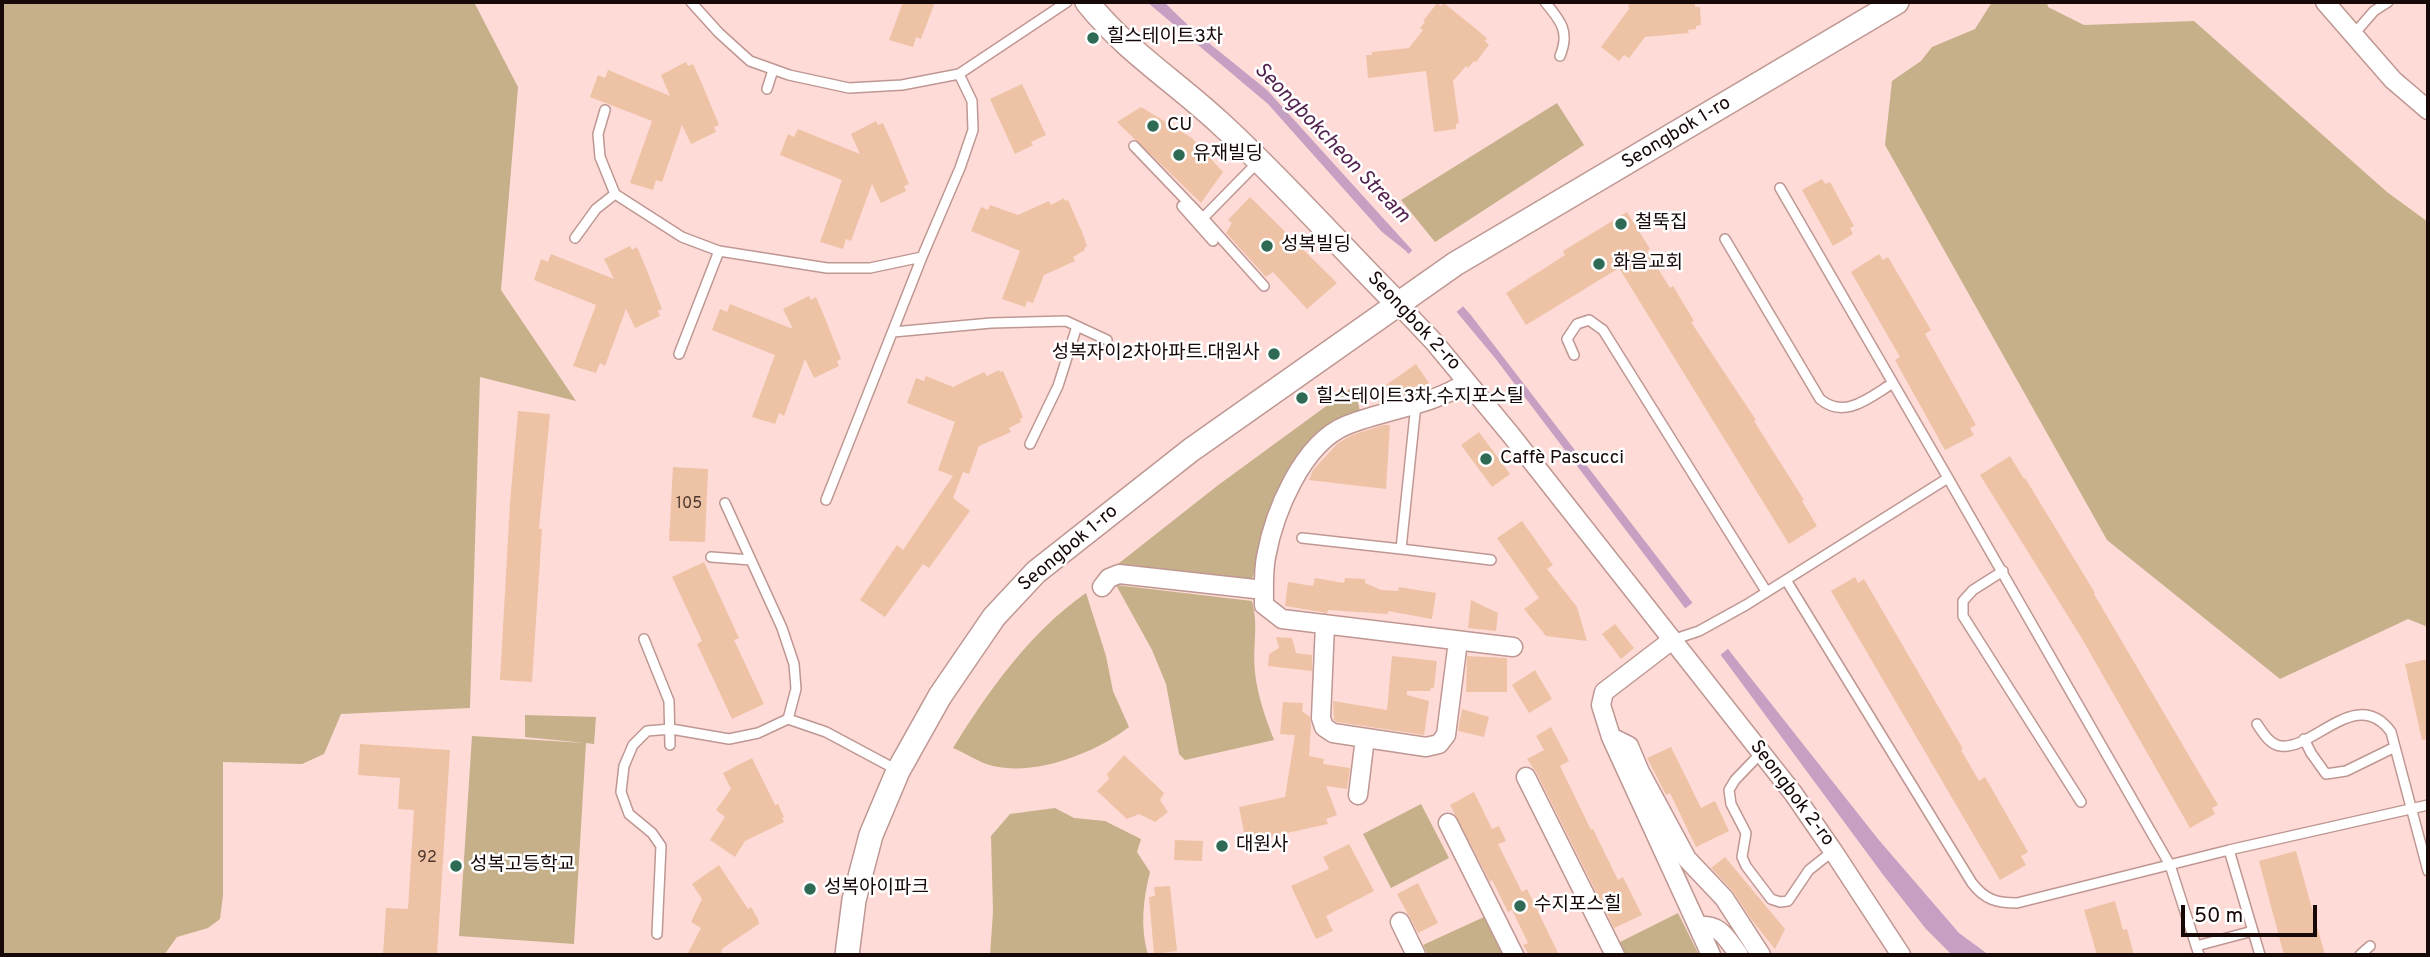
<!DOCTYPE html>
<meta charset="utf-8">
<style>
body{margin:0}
#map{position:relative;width:2430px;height:957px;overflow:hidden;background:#fedbd7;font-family:Overpass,sans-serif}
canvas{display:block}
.frame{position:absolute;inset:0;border:4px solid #170908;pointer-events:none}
.scale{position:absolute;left:2181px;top:905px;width:136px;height:32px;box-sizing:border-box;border:4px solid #170908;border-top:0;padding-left:9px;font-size:21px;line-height:24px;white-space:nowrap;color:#170908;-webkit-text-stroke:5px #fff;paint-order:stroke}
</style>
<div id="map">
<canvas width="2430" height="957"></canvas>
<div class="frame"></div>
<div class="scale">50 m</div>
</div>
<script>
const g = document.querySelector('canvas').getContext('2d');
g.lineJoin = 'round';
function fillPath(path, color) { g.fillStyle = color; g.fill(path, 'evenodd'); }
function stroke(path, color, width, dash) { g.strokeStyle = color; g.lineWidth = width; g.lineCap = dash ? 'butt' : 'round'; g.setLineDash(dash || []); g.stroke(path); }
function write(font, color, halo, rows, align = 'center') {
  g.font = font + ' Overpass,"Noto Sans KR",sans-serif'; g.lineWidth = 5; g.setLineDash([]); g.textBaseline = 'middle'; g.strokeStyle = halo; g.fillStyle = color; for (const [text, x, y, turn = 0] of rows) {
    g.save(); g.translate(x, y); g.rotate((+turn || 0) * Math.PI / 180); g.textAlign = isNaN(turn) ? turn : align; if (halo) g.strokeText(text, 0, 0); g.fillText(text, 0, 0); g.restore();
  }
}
fillPath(new Path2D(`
 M2,2H474L518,87L501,290L576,401L480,377L470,708L341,714L324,754L302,764L223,762V895L220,919L208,928L177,937L164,955H2Z
 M1992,2H2047L2048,7L2084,25L2194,21L2387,192L2428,222V627L2408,619L2280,679L2107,540L1885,145L1892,81L1921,61L1932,47L1975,29Z
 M1557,103L1584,145L1435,242L1401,200Z
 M1355,385L1360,412L1291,469L1267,519L1264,546L1252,579L1118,564L1217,486Z
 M1116,585L1252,601C1259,625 1252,648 1255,672C1257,694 1266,720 1274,740L1185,760L1179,754L1166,684L1152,650Z
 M1086,593L1106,656L1113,691L1129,727C1095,753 1037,776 993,766C980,763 965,753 953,748C989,690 1030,632 1086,593Z
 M525,715L596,717L594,744L586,743L574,944L459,936L472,736L585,743L525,737Z
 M1421,804L1449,858L1391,888L1363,834Z
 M1055,808L1074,818L1105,821L1141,839L1137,852L1150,872C1143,900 1140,927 1148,955H990L993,912L991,836L1010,814Z
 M1678,913L1699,955H1626L1620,942Z
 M1484,917L1503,955H1428L1423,945Z`), '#c6b089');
fillPath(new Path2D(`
 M1147,2H1164L1194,31L1267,90L1470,314L1735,658L1878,839L1959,933L1989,955H1952L1926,929L1884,876L1729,666L1495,358L1406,251L1382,232L1268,104Z`), '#c5a0c2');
fillPath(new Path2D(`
 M1415,248L1466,304L1454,314L1406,256Z
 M1696,600L1730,647L1718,657L1682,611Z`), '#fedbd7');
fillPath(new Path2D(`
 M903,2H935L921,39L916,37L913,47L889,40Z
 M1628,2H1695V7H1700L1701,25L1696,26V29L1688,30L1689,33L1645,37L1629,58L1624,55L1619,61L1601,47L1629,9Z
 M1437,3L1441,6L1444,3L1487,38L1485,41L1489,45L1476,62L1474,61L1468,68L1466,66L1453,81L1459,123L1456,124V129L1434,132L1426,71L1368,78L1366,55H1372V52L1409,48L1423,30L1420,28L1425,22L1423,21Z
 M686,62L688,66L693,64L702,84L719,125L714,127L716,132L691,144L682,125L662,182L656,180L653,190L630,183L652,121L590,97L598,75L605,78L608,70L670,96L661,75Z
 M1022,84L1046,135L1031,142L1033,145L1015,154L990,99Z
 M1141,107L1192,138L1223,172L1201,203L1117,122Z
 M876,121L878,125L883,123L892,143L909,184L904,186L906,191L881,203L872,184L851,241L846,239L843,249L820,242L842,180L780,155L788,134L794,137L798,129L860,154L851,134Z
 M1822,179L1825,184L1830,182L1854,226L1850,228L1853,234L1833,246L1802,190Z
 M1250,197L1337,283L1307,309L1273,272L1266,277L1226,233L1232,223L1228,220Z
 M1064,198L1065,201L1068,200L1082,232L1087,246L1084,248L1085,250L1073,257L1075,261L1044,275L1033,303L1027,301L1025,307L1002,299L1020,251L971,231L981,207L988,210L990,205L1018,215L1049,201L1051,205Z
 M1627,212L1650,249L1647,251L1670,288L1673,286L1694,321L1691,322L1756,420L1754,421L1804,500L1802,501L1817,526L1789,544L1619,268L1526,325L1506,293L1565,255L1563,251Z
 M630,246L632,250L637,247L646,268L662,309L658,311L660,316L635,328L626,309L605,366L600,363L596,373L573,366L596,305L534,280L541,259L548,262L551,254L614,279L604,259Z
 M1879,254L1883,260L1888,257L1931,330L1925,334L1976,425L1970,428L1974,435L1945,450L1895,360L1900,357L1851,272Z
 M809,296L811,300L816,297L825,318L841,359L837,361L839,366L814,378L805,359L784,416L779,413L775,424L752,417L775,355L712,330L720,309L727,312L730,304L793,329L783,309Z
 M1416,364L1429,383L1413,393L1379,403L1373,394Z
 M999,370L1000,372L1003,371L1023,417L1020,419L1021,422L1009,428L1011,432L979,446L969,474L963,472L953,498L970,511L929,568L923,564L885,617L860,600L897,545L903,550L953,476L938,470L955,422L907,403L916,378L924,381L926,376L953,387L984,372L987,376Z
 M518,411L550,414L539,529H542L532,682L500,680L510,503Z
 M1383,425H1390L1386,489L1309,480L1313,470L1338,443L1352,435Z
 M1479,432L1510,474L1492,487L1461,445Z
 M2010,456L2024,479L2025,478L2095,593L2094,594L2218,805L2212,808L2215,814L2190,828L2081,637L1980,475Z
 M673,467L708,469L705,542L669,541Z
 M1522,521L1553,565L1547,569L1577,607L1587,641L1546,636L1524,609L1539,598L1497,538Z
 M704,562L739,638L734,640L764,704L732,719L697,644L702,641L672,577Z
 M1855,577L1858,583L1864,579L1963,749L1961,750L1979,781L1985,777L2028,852L2021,856L2026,865L2000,880L1831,591Z
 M1315,578L1344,583L1345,578L1365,579V583L1381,590L1398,591L1399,587L1436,593L1432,619L1388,611V614L1328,610L1327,613L1285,606L1288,582L1313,586Z
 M1471,600L1498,613L1496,631L1468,628Z
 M1615,624L1634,648L1621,659L1602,634Z
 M1276,637L1292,638L1296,653L1312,655V671L1268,666L1269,654L1279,648Z
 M1392,656L1437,661L1434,688H1431L1430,691H1407V695L1429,701L1424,735L1337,722L1334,720L1333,701L1387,710Z
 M1467,656L1507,658V692H1466Z
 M2428,659V739L2422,740L2405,664Z
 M1535,670L1552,699L1529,713L1512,685Z
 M1283,702L1303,703L1302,711L1310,717L1311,725L1309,756L1324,759L1323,764L1350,768L1347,789L1326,786L1337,815L1326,819L1328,824L1246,842L1239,807L1285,797L1295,735L1280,734Z
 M1462,709L1489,717L1484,737L1458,731Z
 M1551,727L1569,761L1560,766L1591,830L1593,829L1618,880L1623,877L1642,915L1614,928L1536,772L1527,759L1544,750L1536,736Z
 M360,744L450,750L437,955H383L386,908L408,909L414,810L398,809L400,778L358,775Z
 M1671,747L1701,808L1715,801L1729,831L1696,847L1670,793L1666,795L1647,758Z
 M1124,755L1164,793L1160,800L1168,812L1155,822L1139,814L1127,819L1097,791L1109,779L1107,774Z
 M752,758L775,805L778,804L784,817L782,818L784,822L745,841L735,857L710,840L725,817L716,810L731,789L723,773Z
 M1474,792L1492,829L1499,826L1506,841L1498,844L1522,892L1527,889L1559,955H1529L1523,945L1528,943L1512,910L1508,912L1492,880L1490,882L1450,805Z
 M1175,840L1203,841L1202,861L1174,860Z
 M1349,844L1374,891L1326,916L1333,931L1316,939L1291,886L1329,869L1323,857Z
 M2296,851L2325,955H2284L2259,861Z
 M1725,857L1785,929L1775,949L1751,919L1732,890L1711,868Z
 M719,865L748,909L751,907L758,919L759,924L723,948L720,955H687L701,928L691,922L702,899L692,884Z
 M1418,883L1438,923L1418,933L1397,894Z
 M1170,886L1177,951L1154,954L1149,897L1155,896L1154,887Z
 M2115,901L2123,930L2127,929L2134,955H2097L2084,910Z`), '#eec2a5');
const service = new Path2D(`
 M691,2L719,33L750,61L789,75L849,88L902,85L959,74L1067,2
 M1545,2C1561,21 1570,32 1560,56
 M2354,34L2374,11L2388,2
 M767,89L773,70
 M605,110L598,134L600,157L615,194L682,237L719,251L827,268H870L922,257
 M1134,146L1203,218L1197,223
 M1259,161L1203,218L1264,286
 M1182,206L1213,241
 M575,238L596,209L615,194
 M1725,239L1820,399C1845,420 1870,397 1893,383
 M893,332L991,323L1066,321L1107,340
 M679,354L719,251
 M1574,355L1567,339L1577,324L1589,320L1603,330L1766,591
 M1030,444L1058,386L1077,326
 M1948,478L2170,865L2199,955
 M826,500L922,257L960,168L973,130L972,101L959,74
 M725,503L782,628L794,664L796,689L788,719
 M1302,538L1401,549L1416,404
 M1401,549L1491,560
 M711,557L751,560
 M2003,571L1973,590L1963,601V616L2081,802
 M1786,580L1972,883C1985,900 1997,903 2017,903L2229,850L2428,805
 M644,639L669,701L670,745
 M1672,640L1699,631L1746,605L1948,478L1780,188
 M2257,724C2263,733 2270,745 2281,746C2314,750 2357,685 2391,732L2428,871
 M2304,739L2311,753L2326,774L2346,771L2395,747
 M1761,753L1735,780L1729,790L1731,804L1746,833L1742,857L1746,866L1771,899L1780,902L1788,901L1809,870L1833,851
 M2229,850L2260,955
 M657,934L661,846L652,833L629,814L621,792L624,766L633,745L647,731L671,729L729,739L758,733L788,719L826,732L897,770
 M2196,946L2253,931
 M2360,955L2370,946`);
const minor = new Path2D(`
 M2325,2L2393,80L2428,110
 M1398,304L1434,342L1511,435L1793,793L1833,851L1901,955
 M1467,382C1431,406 1387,409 1347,425C1302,443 1274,513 1266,557C1263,573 1264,589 1264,605L1282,619L1513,647
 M1102,587L1109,578L1119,574L1264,590
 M1325,624L1321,718L1324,727L1333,733L1426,747L1439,744L1446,735L1458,641
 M1672,640L1604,692L1601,705L1611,737L1711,955
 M1611,737L1629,746L1640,772L1687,859L1724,898L1761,955
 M1526,777L1615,955
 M1358,795L1365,738
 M1448,823L1514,955
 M1400,922L1416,955
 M1698,926C1721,924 1726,938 1739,955`);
const tertiary = new Path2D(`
 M1087,2C1127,52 1175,81 1221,124C1283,181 1339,245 1398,304
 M847,955L854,900L871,835L898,771L940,696L994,617L1036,572L1191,450L1455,264L1897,2`);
stroke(service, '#bf9792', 12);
stroke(minor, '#bf9792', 21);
stroke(tertiary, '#bf9792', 26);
stroke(service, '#fff', 9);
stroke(minor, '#fff', 18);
stroke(tertiary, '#fff', 23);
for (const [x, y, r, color] of [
 [1093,38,7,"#2f6a54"],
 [1153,126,7,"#2f6a54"],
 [1179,155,7,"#2f6a54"],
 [1621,224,7,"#2f6a54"],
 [1267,246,7,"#2f6a54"],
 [1599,264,7,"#2f6a54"],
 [1274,354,7,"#2f6a54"],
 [1302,398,7,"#2f6a54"],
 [1486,459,7,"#2f6a54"],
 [1222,846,7,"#2f6a54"],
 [456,866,7,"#2f6a54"],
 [810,889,7,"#2f6a54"],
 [1520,906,7,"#2f6a54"]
]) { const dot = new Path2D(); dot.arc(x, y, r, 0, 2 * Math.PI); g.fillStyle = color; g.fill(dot); stroke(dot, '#fff', 2.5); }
write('16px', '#4d372f', null, [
 ["105",689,505],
 ["92",427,859]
]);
write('19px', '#170908', '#fff', [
 ["힐스테이트3차",1107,38],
 ["CU",1167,126],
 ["유재빌딩",1193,155],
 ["철뚝집",1635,224],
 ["성복빌딩",1281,246],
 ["화음교회",1613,264],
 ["성복자이2차아파트.대원사",1260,354,"right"],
 ["힐스테이트3차.수지포스틸",1316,398],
 ["Caffè Pascucci",1500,459],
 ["대원사",1236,846],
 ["성복고등학교",470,866],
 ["성복아이파크",824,889],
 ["수지포스힐",1534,906]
], 'left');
write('19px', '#170908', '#fff', [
 ["Seongbok 1-ro",1677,134,-31],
 ["Seongbok 2-ro",1413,322,47],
 ["Seongbok 1-ro",1069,549,-40],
 ["Seongbok 2-ro",1791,794,53]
]);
write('italic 21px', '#52234f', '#fff', [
 ["Seongbokcheon Stream",1331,144,46]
]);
</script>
